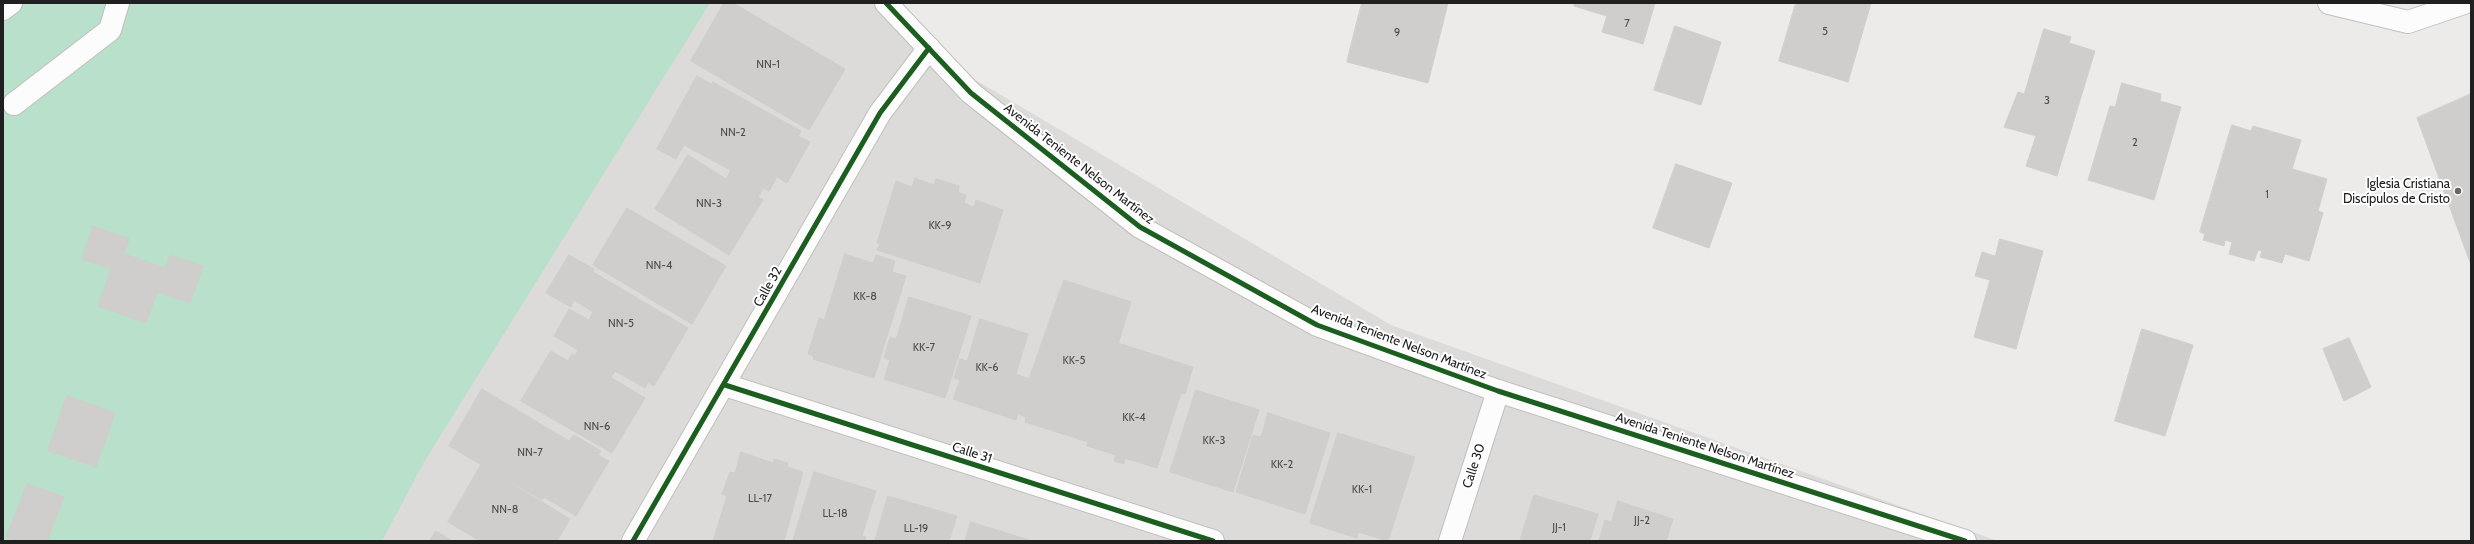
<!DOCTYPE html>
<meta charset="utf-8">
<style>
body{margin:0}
#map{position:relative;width:2474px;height:544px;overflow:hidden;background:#edebe9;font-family:Cabin,sans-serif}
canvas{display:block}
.frame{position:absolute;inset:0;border:4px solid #202020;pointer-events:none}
</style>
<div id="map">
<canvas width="2474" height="544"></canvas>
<div class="frame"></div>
</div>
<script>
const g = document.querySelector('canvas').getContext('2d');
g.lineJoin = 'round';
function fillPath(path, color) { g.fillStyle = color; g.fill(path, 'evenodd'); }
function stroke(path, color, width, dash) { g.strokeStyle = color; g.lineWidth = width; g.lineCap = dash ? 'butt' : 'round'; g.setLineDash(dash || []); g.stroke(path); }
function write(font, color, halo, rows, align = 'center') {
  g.font = font + ' Cabin,sans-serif'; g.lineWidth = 4; g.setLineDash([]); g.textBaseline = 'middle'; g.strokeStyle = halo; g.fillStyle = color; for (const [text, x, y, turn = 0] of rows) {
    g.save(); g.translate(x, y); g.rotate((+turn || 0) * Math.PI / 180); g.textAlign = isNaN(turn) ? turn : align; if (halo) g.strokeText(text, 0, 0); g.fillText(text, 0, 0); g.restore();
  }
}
fillPath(new Path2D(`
 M3,3H890L950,65L1391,325L1998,541H3Z`), '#dddbda');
fillPath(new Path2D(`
 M3,3H710L424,462L382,541H3Z`), '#b8e0ca');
const building = new Path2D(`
 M724,3H733L845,69L809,130L691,61Z
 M1362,3H1448L1428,83L1347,62Z
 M1575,3H1655L1643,44L1602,32L1607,16L1574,6Z
 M1796,3H1871L1848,82L1779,61Z
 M1675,26L1721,42L1701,105L1654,90Z
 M2044,29L2071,37L2069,43L2095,51L2057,176L2026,166L2036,136L2004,127L2018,92L2024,94Z
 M697,76L711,84L713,82L801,131L798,136L810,142L787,183L777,177L769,191L684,145L676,159L657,149Z
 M2122,83L2161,94L2160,101L2181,107L2154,200L2088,180L2110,106L2115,107Z
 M2471,94V265L2417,118Z
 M2232,125L2251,131L2253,126L2301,140L2292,169L2327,179L2318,211L2323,213L2309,261L2285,254L2282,263L2260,257L2262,251L2258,250L2254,261L2229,254L2232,242L2225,240L2224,246L2203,240L2205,234L2200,232Z
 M688,155L726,179L731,170L763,189L758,197L763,200L729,255L655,209Z
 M1676,164L1732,183L1709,248L1653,228Z
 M915,178L934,185L936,179L959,186L958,192L966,195L964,203L974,207L976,200L1003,210L980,283L877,250L880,243H877L896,181L912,187Z
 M627,208L726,266L692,324L593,265Z
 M93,226L129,239L124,254L165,268L170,255L203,266L190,303L157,292L146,323L98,306L111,269L82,259Z
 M2000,239L2043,251L2016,349L1974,337L1990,280L1975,276L1982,252L1995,256Z
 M845,254L873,263L876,255L895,261L892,272L906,276L874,378L813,359L814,356L808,354L819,318L824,320Z
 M569,255L594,269L593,272L688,328L654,386L648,382L645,388L615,371L611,378L575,355L578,350L554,336L569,309L589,320L593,312L574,300L571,307L546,293Z
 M1064,280L1131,302L1088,442L1025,422L1026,417L1017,414Z
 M909,297L971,316L945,398L884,379L890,360L884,358L890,337L896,339Z
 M980,319L1028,334L1016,374L1029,379L1016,420L953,399L960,380L954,378L960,359L967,361Z
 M2142,329L2193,345L2165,436L2115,421Z
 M2349,338L2371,387L2344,401L2323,349Z
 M1118,343L1193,367L1185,394L1181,393L1157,468L1125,458L1124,464L1114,461L1116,455L1087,446Z
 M551,351L568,361L572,354L645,398L612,453L521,401Z
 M482,389L569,441L574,435L601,451L598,455L609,461L576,516L544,497L542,500L449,446Z
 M1196,390L1259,410L1233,492L1170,472Z
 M67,396L115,413L96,467L48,451Z
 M1268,413L1330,433L1305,514L1236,492L1253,435L1261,437Z
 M1338,433L1415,457L1388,541L1358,532L1357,538L1310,523Z
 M741,452L773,463L774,459L788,463L787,467L803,472L784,541H713L727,496L722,494L730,472L735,473Z
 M481,465L570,519L557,541H480L448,522Z
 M814,472L876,491L862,536L866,537L865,541H793Z
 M27,484L64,497L47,541H17L7,537Z
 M1534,495L1598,514L1590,541H1520Z
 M888,496L957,516L949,541H875Z
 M1618,501L1673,519L1666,541H1599L1605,520L1611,522Z
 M971,522L1032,541H965Z
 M436,531L452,541H430Z`);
fillPath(building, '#d0cecc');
stroke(building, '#d0cdcb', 1);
const service = new Path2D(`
 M3,9L11,3
 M14,104L110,30L118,3`);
const minor = new Path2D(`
 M2329,3L2408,22L2464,3
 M725,385L1213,541
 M633,541L880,113L929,48
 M1450,541L1498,391`);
const tertiary = new Path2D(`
 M886,3L971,93L1140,227L1317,325L1498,391L1965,541`);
stroke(service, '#c1c0bf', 24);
stroke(minor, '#c1c0bf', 24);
stroke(tertiary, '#c1c0bf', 24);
stroke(service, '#fcfcfc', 22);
stroke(minor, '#fcfcfc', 22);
stroke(tertiary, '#fcfcfc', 22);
stroke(new Path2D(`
 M886,3L971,93L1140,227L1317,325L1498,391L1965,541
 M725,385L1213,541
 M633,541L880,113L929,48`), '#1b5e20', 5);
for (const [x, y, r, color] of [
 [2458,191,4,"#686766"]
]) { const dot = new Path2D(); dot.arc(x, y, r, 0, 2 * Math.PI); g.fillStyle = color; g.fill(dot); stroke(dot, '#fff', 1.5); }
write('11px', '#4c4c4b', null, [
 ["7",1627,24],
 ["5",1825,32],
 ["9",1397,33],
 ["NN-1",768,65],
 ["3",2047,101],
 ["NN-2",733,133],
 ["2",2135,143],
 ["1",2267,195],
 ["NN-3",709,204],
 ["KK-9",940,226],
 ["NN-4",659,266],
 ["KK-8",865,297],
 ["NN-5",621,324],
 ["KK-7",924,348],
 ["KK-5",1074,361],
 ["KK-6",987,368],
 ["KK-4",1134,418],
 ["NN-6",597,427],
 ["KK-3",1214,441],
 ["NN-7",530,453],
 ["KK-2",1282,465],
 ["KK-1",1362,490],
 ["LL-17",760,499],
 ["NN-8",505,510],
 ["LL-18",835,514],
 ["JJ-2",1642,521],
 ["JJ-1",1559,528],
 ["LL-19",916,529]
]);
write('13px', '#202020', '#fff', [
 ["Avenida Teniente Nelson Martínez",1079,164,38],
 ["Calle 32",768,287,-60],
 ["Avenida Teniente Nelson Martínez",1399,342,21],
 ["Avenida Teniente Nelson Martínez",1705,446,18],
 ["Calle 31",972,453,18],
 ["Calle 30",1474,466,-72]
]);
write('13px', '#202020', '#fff', [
 ["Iglesia Cristiana",2450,184],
 ["Discípulos de Cristo",2450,199]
], 'right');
</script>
